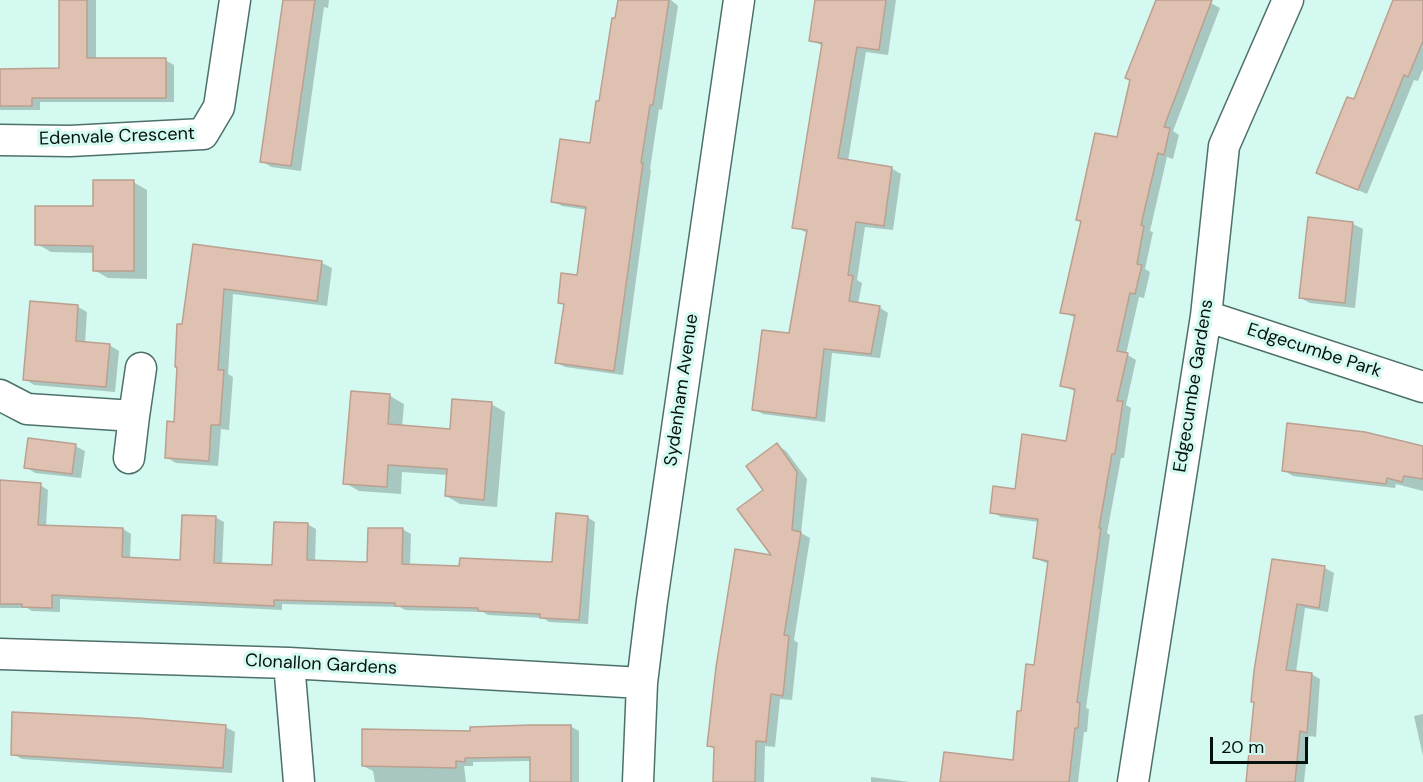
<!DOCTYPE html>
<style>
body{margin:0}
#map{position:relative;width:1423px;height:782px;overflow:hidden;background:#d3f9f1;font-family:"DM Sans",sans-serif}
canvas{display:block}
.scale{position:absolute;left:1210px;top:737px;width:98px;height:27px;box-sizing:border-box;border:3px solid #05110f;border-top:0;padding-left:8px;font-size:18px;line-height:21px;white-space:nowrap;color:#05110f;-webkit-text-stroke:4px #d3f9f1;paint-order:stroke}
</style>
<div id="map">
<canvas width="1423" height="782"></canvas>
<div class="scale">20 m</div>
</div>
<script>
const g = document.querySelector('canvas').getContext('2d');
g.lineJoin = 'round';
function fillPath(path, color) { g.fillStyle = color; g.fill(path, 'evenodd'); }
function stroke(path, color, width, dash) { g.strokeStyle = color; g.lineWidth = width; g.lineCap = dash ? 'butt' : 'round'; g.setLineDash(dash || []); g.stroke(path); }
function write(font, color, halo, rows, align = 'center') {
  g.font = font + ' "DM Sans",sans-serif'; g.lineWidth = 6; g.setLineDash([]); g.textBaseline = 'middle'; g.strokeStyle = halo; g.fillStyle = color; for (const [text, x, y, turn = 0] of rows) {
    g.save(); g.translate(x, y); g.rotate((+turn || 0) * Math.PI / 180); g.textAlign = isNaN(turn) ? turn : align; if (halo) g.strokeText(text, 0, 0); g.fillText(text, 0, 0); g.restore();
  }
}
fillPath(new Path2D(`
 M61,0H96V60H165L174,65V102H40V110H0V70H61Z
 M290,0H329L328,8L324,7L301,171L271,167L262,161Z
 M620,0H671L678,6L662,110L659,109L650,169L651,170L623,375L565,367L556,362L565,305L560,302L579,277L588,210L562,206L553,201L591,145Z
 M817,0H896L888,55L866,52L848,161L891,168L901,174L893,230L865,227L857,280L862,283L858,304L879,307L888,313L880,358L832,353L825,422L763,414L754,409L791,335L808,233L794,227L823,46L811,40Z
 M1156,0H1210L1209,2L1220,8L1173,131L1179,135L1173,159L1167,157L1150,231L1153,232L1145,269L1150,272L1144,298L1139,297L1126,354L1136,360L1126,405L1131,408L1124,458H1121L1107,533L1110,535L1086,708L1089,709L1087,732H1084L1078,782H942L1014,762L1023,713L1035,667L1049,564L1034,558L1039,522L1001,517L992,512L1067,443L1076,392L1062,385L1076,318L1062,312L1118,139L1131,80L1127,77Z
 M1395,0H1423V69L1418,81L1414,80L1367,194L1318,173L1354,101Z
 M133,182L147,190V279L108,278L94,270V253L51,252L37,244Z
 M1309,219L1353,224L1363,229L1355,308L1310,303L1301,298Z
 M194,246L322,263L332,268L327,306L233,294L228,374L233,377L229,430L221,429L218,466L176,463L166,457L175,423L183,326Z
 M78,307L87,312L85,343L109,345L119,351L115,392L34,385L25,379Z
 M352,392L390,396L404,404L402,427L451,431L491,404L505,412L497,507L460,504L446,496L448,475L402,472L401,494L359,491L345,483Z
 M777,445L786,451L807,479L801,533L810,538L794,640L798,643L792,700L780,699L775,747L765,746L764,782H715V749L709,745L775,557L765,491Z
 M75,446L85,451L81,478L35,473L26,467Z
 M1423,448V491L1396,484L1395,488L1293,476L1283,470Z
 M0,482L40,485L48,490L46,527L123,529L131,534L130,559L182,561L215,517L224,522L222,565L274,567L307,524L316,529L315,562L369,564L402,529L411,534L410,566L460,568L553,564L587,517L595,522L588,624L549,622L543,618L488,615L483,612L405,610L400,607L282,604V610L60,599V612L32,611L27,608H0Z
 M1273,560L1325,568L1334,573L1328,612L1305,608L1296,672L1311,674L1320,679L1316,737L1309,736L1304,782H1247Z
 M1423,714V756L1414,716Z
 M570,726L579,731V782H531V761L473,762V766H464L466,782H375L373,771L363,766L472,733Z
 M225,727L235,732L232,773L22,759L13,754Z
 M871,777L910,782H871Z`), '#0003');
const building = new Path2D(`
 M59,0H87V58H166V98H32V106H0V69L59,68Z
 M283,0H315L291,166L260,162Z
 M618,0H669L653,105H650L641,163H643L614,371L555,363L564,304L558,303L561,273L577,275L586,207L551,202L560,139L590,143L596,101H599L612,18H615Z
 M815,0H886L879,50L857,47L838,158L892,167L884,226L856,222L848,275L853,276L849,301L880,306L871,354L824,349L816,418L752,410L762,330L789,333L807,230L792,228L822,43L809,41Z
 M1156,0H1212L1164,127L1170,128L1164,155L1158,153L1141,225L1144,226L1137,264L1142,265L1135,294L1130,293L1117,351L1128,353L1117,401H1123L1115,454H1112L1099,528H1101L1077,702L1080,703L1078,728H1075L1069,782H940L944,752L1013,760L1017,711H1021L1026,664L1034,665L1048,561L1033,558L1038,519L990,513L993,486L1015,489L1022,434L1066,441L1075,389L1060,386L1075,315L1060,313L1081,221L1076,220L1095,133L1117,137L1130,80L1125,78Z
 M1393,0H1423V41L1408,77L1404,75L1358,190L1316,173L1347,97L1354,99Z
 M93,180H134V271H93V246L35,245V206H93Z
 M1308,217L1353,222L1345,303L1299,298Z
 M193,244L322,261L317,301L224,289L218,370H224L220,425H211L209,461L165,458L167,421L174,422L177,367H175L177,324H182Z
 M30,301L78,305L76,341L110,344L106,387L23,380Z
 M351,391L390,394L388,424L450,429L452,399L492,402L484,500L445,496L447,469L388,465L387,487L343,484Z
 M1287,423L1365,432L1423,446V479L1404,476L1402,482L1387,478L1386,484L1282,471Z
 M28,438L76,444L72,474L24,468Z
 M777,443L797,472L792,530L801,532L784,635L789,636L783,696L771,694L766,742L756,741L755,782H713L714,747L707,746L716,667L735,549L771,555L737,509L763,490L746,466Z
 M0,480L41,483L38,525L123,528L122,557L180,560L182,515L216,516L214,563L272,565L274,522L308,523L307,560L367,562L368,528H403L402,564L459,566L460,558L552,562L556,513L588,516L579,620L540,618V614L478,611V608L395,606V603L274,600V606L52,595V608L22,607V604H0Z
 M1272,559L1325,566L1319,608L1297,604L1286,670L1312,673L1307,733L1300,731L1295,782H1246L1254,702H1251L1254,671Z
 M12,712L138,718L226,725L223,768L11,755Z
 M530,725H571V782H530V757L465,758V762L456,761V768L362,766V729L470,731V727Z`);
fillPath(building, '#dec1b1');
stroke(building, '#bb9f8f', 1.5);
const street = new Path2D(`
 M0,140L70,141L203,134L219,107L235,0
 M1206,316L1423,387
 M0,395L27,409L134,416L141,368
 M129,458L134,416
 M0,654L289,663L642,683
 M289,663L299,782
 M638,782L642,683L652,601L739,0
 M1133,782L1206,316L1224,146L1288,0`);
stroke(street, '#4e706a', 33);
stroke(street, '#fff', 30);
write('18px', '#05110f', '#d3f9f1', [
 ["Edenvale Crescent",117,137,-2],
 ["Edgecumbe Park",1314,351,18],
 ["Edgecumbe Gardens",1194,386,-81],
 ["Sydenham Avenue",682,390,-82],
 ["Clonallon Gardens",321,665,3]
]);
</script>
